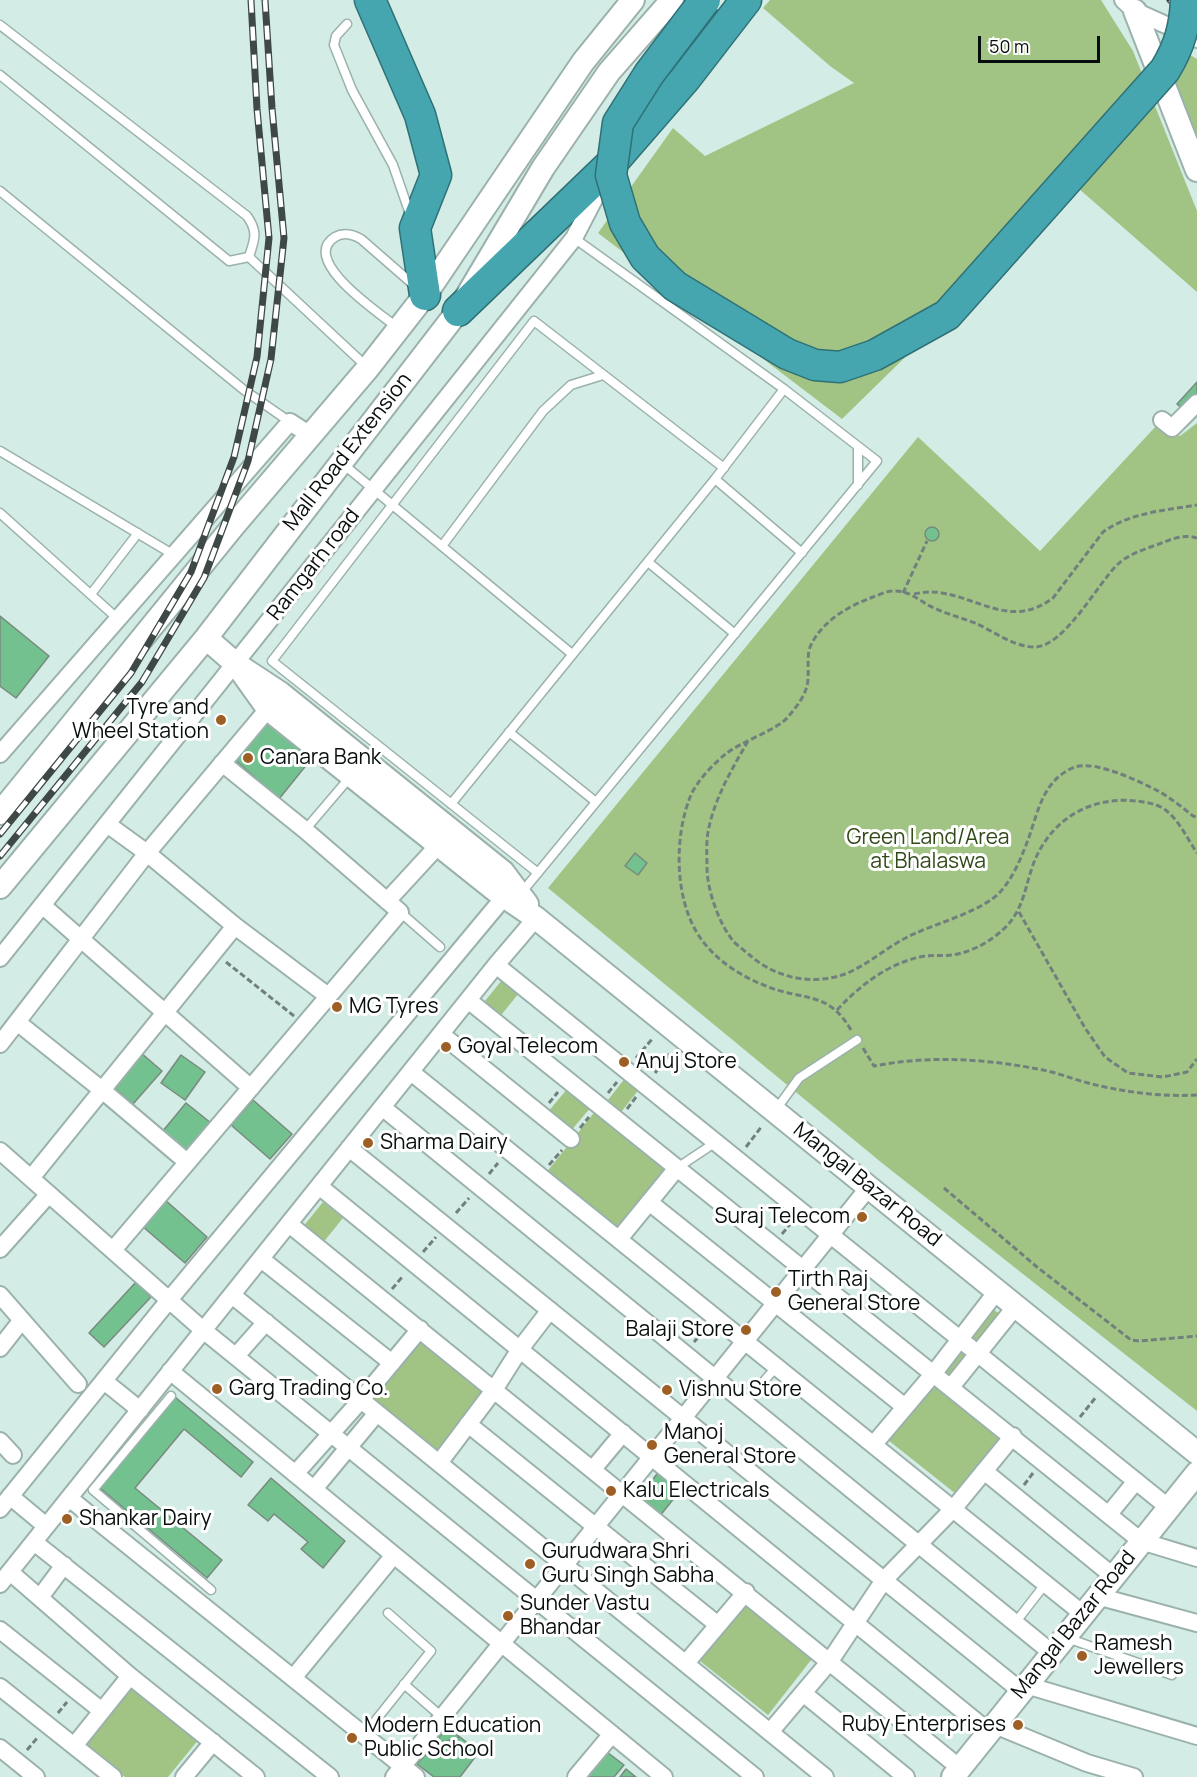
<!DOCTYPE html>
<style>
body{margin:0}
#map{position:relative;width:1197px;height:1777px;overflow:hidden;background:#d4ece6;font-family:Manrope,sans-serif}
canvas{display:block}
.scale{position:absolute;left:978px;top:36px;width:122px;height:27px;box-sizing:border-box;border:3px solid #070e0d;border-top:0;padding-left:8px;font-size:18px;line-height:21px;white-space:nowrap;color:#070e0d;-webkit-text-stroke:4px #fff;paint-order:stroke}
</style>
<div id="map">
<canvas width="1197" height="1777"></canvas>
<div class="scale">50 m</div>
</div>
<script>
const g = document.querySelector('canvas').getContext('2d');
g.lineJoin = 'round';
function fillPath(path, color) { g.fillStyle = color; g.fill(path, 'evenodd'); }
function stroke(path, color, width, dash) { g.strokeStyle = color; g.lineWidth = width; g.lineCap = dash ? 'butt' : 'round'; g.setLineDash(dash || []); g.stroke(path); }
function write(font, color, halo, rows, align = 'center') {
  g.font = font + ' Manrope,sans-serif'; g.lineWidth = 6; g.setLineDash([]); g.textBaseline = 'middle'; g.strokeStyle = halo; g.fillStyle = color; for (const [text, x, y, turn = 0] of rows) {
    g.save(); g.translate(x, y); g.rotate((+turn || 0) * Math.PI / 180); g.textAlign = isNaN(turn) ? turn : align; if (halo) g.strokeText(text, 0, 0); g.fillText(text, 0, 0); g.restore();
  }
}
fillPath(new Path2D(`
 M770,0H1101L1133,51L1197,211V292L1078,188L842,419L598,233L673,128L705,156L854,83L830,66L763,8Z
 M1190,55L1197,59V140L1173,85Z
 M1197,423V1411L882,1163L548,888L918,437L1040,551L1157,425L1180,436Z
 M502,980L519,993L498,1019L481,1006Z
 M626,1077L640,1088L618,1116L604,1105Z
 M568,1088L591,1107L570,1132L547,1113Z
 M597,1109L668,1169L619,1232L546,1173Z
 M323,1202L343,1218L322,1244L302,1228Z
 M989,1306L1002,1316L952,1382L938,1371Z
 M418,1339L487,1394L439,1453L371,1399Z
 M935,1380L1003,1434L956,1494L888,1440Z
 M746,1601L815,1655L768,1715L700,1661Z
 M130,1684L199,1739L168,1777H125L83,1744Z`), '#a1c484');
const building = new Path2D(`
 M1197,382V398L1185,411L1177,404Z
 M925 534a7 7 0 1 1 14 0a7 7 0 1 1-14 0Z
 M0,616L49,656L16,698L0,686Z
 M265,720L312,758L279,799L233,758Z
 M635,853L647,863L638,875L625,866Z
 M140,1052L162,1071L133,1104L111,1085Z
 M181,1055L205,1072L185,1100L161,1083Z
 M253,1100L292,1134L270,1159L231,1125Z
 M186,1103L211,1123L187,1153L162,1132Z
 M164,1199L207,1237L185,1263L142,1226Z
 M136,1282L151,1297L104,1347L89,1333Z
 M175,1397L253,1462L241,1477L184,1429L135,1488L222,1560L207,1578L100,1488Z
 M661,1469L683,1487L659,1517L637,1499Z
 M271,1478L345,1541L323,1568L301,1549L308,1542L274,1514L268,1521L248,1505Z
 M446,1727L460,1737L434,1745Z
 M460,1737L479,1752L460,1777H434L417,1764L434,1745Z
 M603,1749L624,1765L614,1777H581Z
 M626,1769L636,1777H620Z`);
fillPath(building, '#72c18f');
stroke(building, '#798a7e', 1.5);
const lane = new Path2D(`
 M347,24L336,36L334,45L352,90L393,165L411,217
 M0,25L247,216C259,233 254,240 249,257
 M0,75L229,261L249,257
 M0,191L244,390L290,422
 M249,257L367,367
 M398,328C382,315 298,260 335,237C344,232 352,234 361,239L415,286
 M0,451L174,555
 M343,464L572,654
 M715,479L802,553
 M858,485V447
 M0,513L118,619
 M442,546L543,411L571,385L603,375
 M648,562L735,634
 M91,594L138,533
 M509,732L596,802
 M451,804L715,479L784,389
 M305,830L351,776
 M538,873L272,661L534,321L724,468
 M522,892L877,461L784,389L574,238
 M400,912L440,947
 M775,1111L799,1078L857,1040
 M677,1168L716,1142
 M764,1381L777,1366
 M171,1396L93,1490L211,1590
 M1015,1623L1046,1583
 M1067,1638L1172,1675
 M404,1684L443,1718
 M364,1735L431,1651L388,1613`);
const street = new Path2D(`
 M1123,0L1135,11L1197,39
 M1162,420L1172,428L1197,403
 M0,754L290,422L310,435
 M107,824L147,853L235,926L328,996
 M387,901L445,838
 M42,905L251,1088
 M0,958L574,238L602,184
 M496,965L1168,1507
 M468,1000L1141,1541L1197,1558
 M17,1022L102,1090L187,1162
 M441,1034L571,1139
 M0,1044L147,853L268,709
 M411,1072L1083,1614
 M382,1107L1052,1653
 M349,1148L1021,1691
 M0,1151L203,1330L755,1777
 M31,1178L235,926
 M319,1186L989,1732
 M649,1202L905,1407
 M289,1224L960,1768
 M619,1239L677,1168
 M0,1249L49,1194
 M113,1250L400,912L305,830L222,763
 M261,1259L392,1363
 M0,1295L78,1384
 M232,1295L825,1777
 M0,1348L22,1320
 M236,1356L266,1322
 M170,1371L664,1777
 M104,1381L140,1410
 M951,1387L1016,1306
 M468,1424L718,1625
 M0,1441L13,1455
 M874,1444L934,1373L997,1291
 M439,1463L494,1390L520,1349L550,1310
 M593,1469L623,1433
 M984,1471L1113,1576
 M295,1474L361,1400L420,1329
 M314,1489L377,1413
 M10,1496L46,1526
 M69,1498L416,1777
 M0,1509L169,1300L505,896
 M1109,1514L1136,1481
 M34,1542L330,1777
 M10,1572L130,1676L256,1777
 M0,1584L496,965L536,918
 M41,1596L64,1565
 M1097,1596L1197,1623
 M0,1630L102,1711
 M686,1663L746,1592
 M293,1678L394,1555
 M1026,1685L1197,1736
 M0,1687L113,1777
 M803,1693L906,1777
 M995,1725L1087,1763L1134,1777
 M770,1732L830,1661L884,1580L954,1508L1013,1436
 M74,1746L130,1676
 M0,1748L36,1777
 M184,1777L213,1742
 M394,1777L869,1187
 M576,1777L612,1734`);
const secondary = new Path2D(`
 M1135,11L1197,170
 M206,638L236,664L280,693L503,872L527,904
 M236,664L268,709L495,890L536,918L1197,1453
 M0,813L235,524L368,368L425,295L583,62L633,0
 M0,887L206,638L458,311L543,168L609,72L672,0
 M953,1777L1197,1473`);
const highway = new Path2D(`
 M370,0L420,115L436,175L415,228L425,295
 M458,311L613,162L685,79L746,0`);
stroke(lane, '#9bb1ac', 11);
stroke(street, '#9bb1ac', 20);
stroke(secondary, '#9bb1ac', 26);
stroke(highway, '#2f7176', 33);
stroke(new Path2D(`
 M903,593L927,541
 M914,594C923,592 932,591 942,593C983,600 1013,628 1053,598L1103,532C1129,513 1166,510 1197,505
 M748,741C732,769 714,799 708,832C706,843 707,856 707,868C707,890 720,927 735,943C741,948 747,953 752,957C779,980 818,986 850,972C873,961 892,943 916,933C938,923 985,910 1001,891C1014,876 1021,858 1028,840C1038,812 1043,779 1075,767C1096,760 1141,782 1160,792C1172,799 1183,808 1193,816L1197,817
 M1019,912L1085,1028L1105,1057L1128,1073L1163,1077L1187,1072L1197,1059
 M226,962L294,1016
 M837,1010C860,985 890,962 925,956C934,955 943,956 952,955C967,953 982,946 994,937C1032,910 1021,877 1044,843C1066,809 1105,795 1143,802C1149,803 1155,804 1161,807C1177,816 1187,838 1197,853
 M851,1030C828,990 802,1001 766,986C740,976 714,959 699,936C674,898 674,835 691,795C697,781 714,763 727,753C741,742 778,729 787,718C794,710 803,699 806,689C811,676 805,657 811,645C823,620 849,606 873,597C879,595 886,591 892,591C907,590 916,598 928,605C943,613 959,617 975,623C993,631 1014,647 1035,647C1065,646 1098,583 1118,564C1129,554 1145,549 1159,544C1172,539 1183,534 1197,538
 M863,1048L874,1066C930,1055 988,1059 1043,1070C1058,1073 1073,1079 1088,1083C1123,1092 1160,1097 1197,1095
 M636,1058L653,1038
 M655,1073L671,1052
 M608,1093L617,1082
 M549,1103L558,1092
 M627,1109L636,1097
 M580,1128L589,1117
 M746,1147L762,1126
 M549,1165L562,1150
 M489,1174L498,1163
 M944,1188L1037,1267L1131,1340L1139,1341L1197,1336
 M456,1213L469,1198
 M782,1234L791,1223
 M423,1252L436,1237
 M392,1289L403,1276
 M694,1342L705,1329
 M1080,1417L1096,1397
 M1024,1485L1033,1473
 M58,1713L67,1702
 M27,1750L38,1737`), '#71807d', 3, [6, 3]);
stroke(lane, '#fff', 8);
stroke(street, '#fff', 16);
stroke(secondary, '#fff', 22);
stroke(highway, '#45a6af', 30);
const rail = new Path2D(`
 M1170,0L1197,25
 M1187,0L1197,10
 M0,834L131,673L191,572L234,457L257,357L269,238L257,109L251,0
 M0,856L142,682L204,578L248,461L271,359L284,238L272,108L265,0`);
stroke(rail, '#3e4947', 7);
stroke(rail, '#fff', 4.5, [14]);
const highwayBridge = new Path2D(`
 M705,0L649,74L618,123L611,175L625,223L645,257L675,286L787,354L815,365L840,367L875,355L947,315L1165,70C1179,47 1185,27 1186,0`);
stroke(highwayBridge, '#2f7176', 33, []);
stroke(highwayBridge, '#45a6af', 30);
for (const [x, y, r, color] of [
 [221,720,6,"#9e5f25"],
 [248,758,6,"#9e5f25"],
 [337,1007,6,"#9e5f25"],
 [446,1047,6,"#9e5f25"],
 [624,1062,6,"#9e5f25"],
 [368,1143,6,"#9e5f25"],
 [862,1217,6,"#9e5f25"],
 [776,1292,6,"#9e5f25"],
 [746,1330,6,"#9e5f25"],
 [217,1389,6,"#9e5f25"],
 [667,1390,6,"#9e5f25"],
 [652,1445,6,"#9e5f25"],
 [611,1491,6,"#9e5f25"],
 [67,1519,6,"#9e5f25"],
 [530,1564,6,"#9e5f25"],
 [508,1616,6,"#9e5f25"],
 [1082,1656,6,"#9e5f25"],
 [1018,1725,6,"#9e5f25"],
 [352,1738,6,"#9e5f25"]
]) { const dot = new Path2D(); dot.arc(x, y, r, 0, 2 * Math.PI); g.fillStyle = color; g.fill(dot); stroke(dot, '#fff', 2); }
write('21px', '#070e0d', '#fff', [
 ["Mall Road Extension",348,452,-52],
 ["Ramgarh road",314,565,-52],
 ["Mangal Bazar Road",867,1185,39],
 ["Mangal Bazar Road",1074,1625,-51]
]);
write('21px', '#070e0d', '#fff', [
 ["Tyre and",209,708,"right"],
 ["Wheel Station",209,732,"right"],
 ["Canara Bank",260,758],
 ["MG Tyres",349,1007],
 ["Goyal Telecom",458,1047],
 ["Anuj Store",636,1062],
 ["Sharma Dairy",380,1143],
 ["Suraj Telecom",850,1217,"right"],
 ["Tirth Raj",788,1280],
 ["General Store",788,1304],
 ["Balaji Store",734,1330,"right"],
 ["Garg Trading Co.",229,1389],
 ["Vishnu Store",679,1390],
 ["Manoj",664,1433],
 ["General Store",664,1457],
 ["Kalu Electricals",623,1491],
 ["Shankar Dairy",79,1519],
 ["Gurudwara Shri",542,1552],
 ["Guru Singh Sabha",542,1576],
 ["Sunder Vastu",520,1604],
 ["Bhandar",520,1628],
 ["Ramesh",1094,1644],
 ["Jewellers",1094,1668],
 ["Ruby Enterprises",1006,1725,"right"],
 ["Modern Education",364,1726],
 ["Public School",364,1750]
], 'left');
write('21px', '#314a18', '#fff', [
 ["Green Land/Area",928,838],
 ["at Bhalaswa",928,862]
]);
</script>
